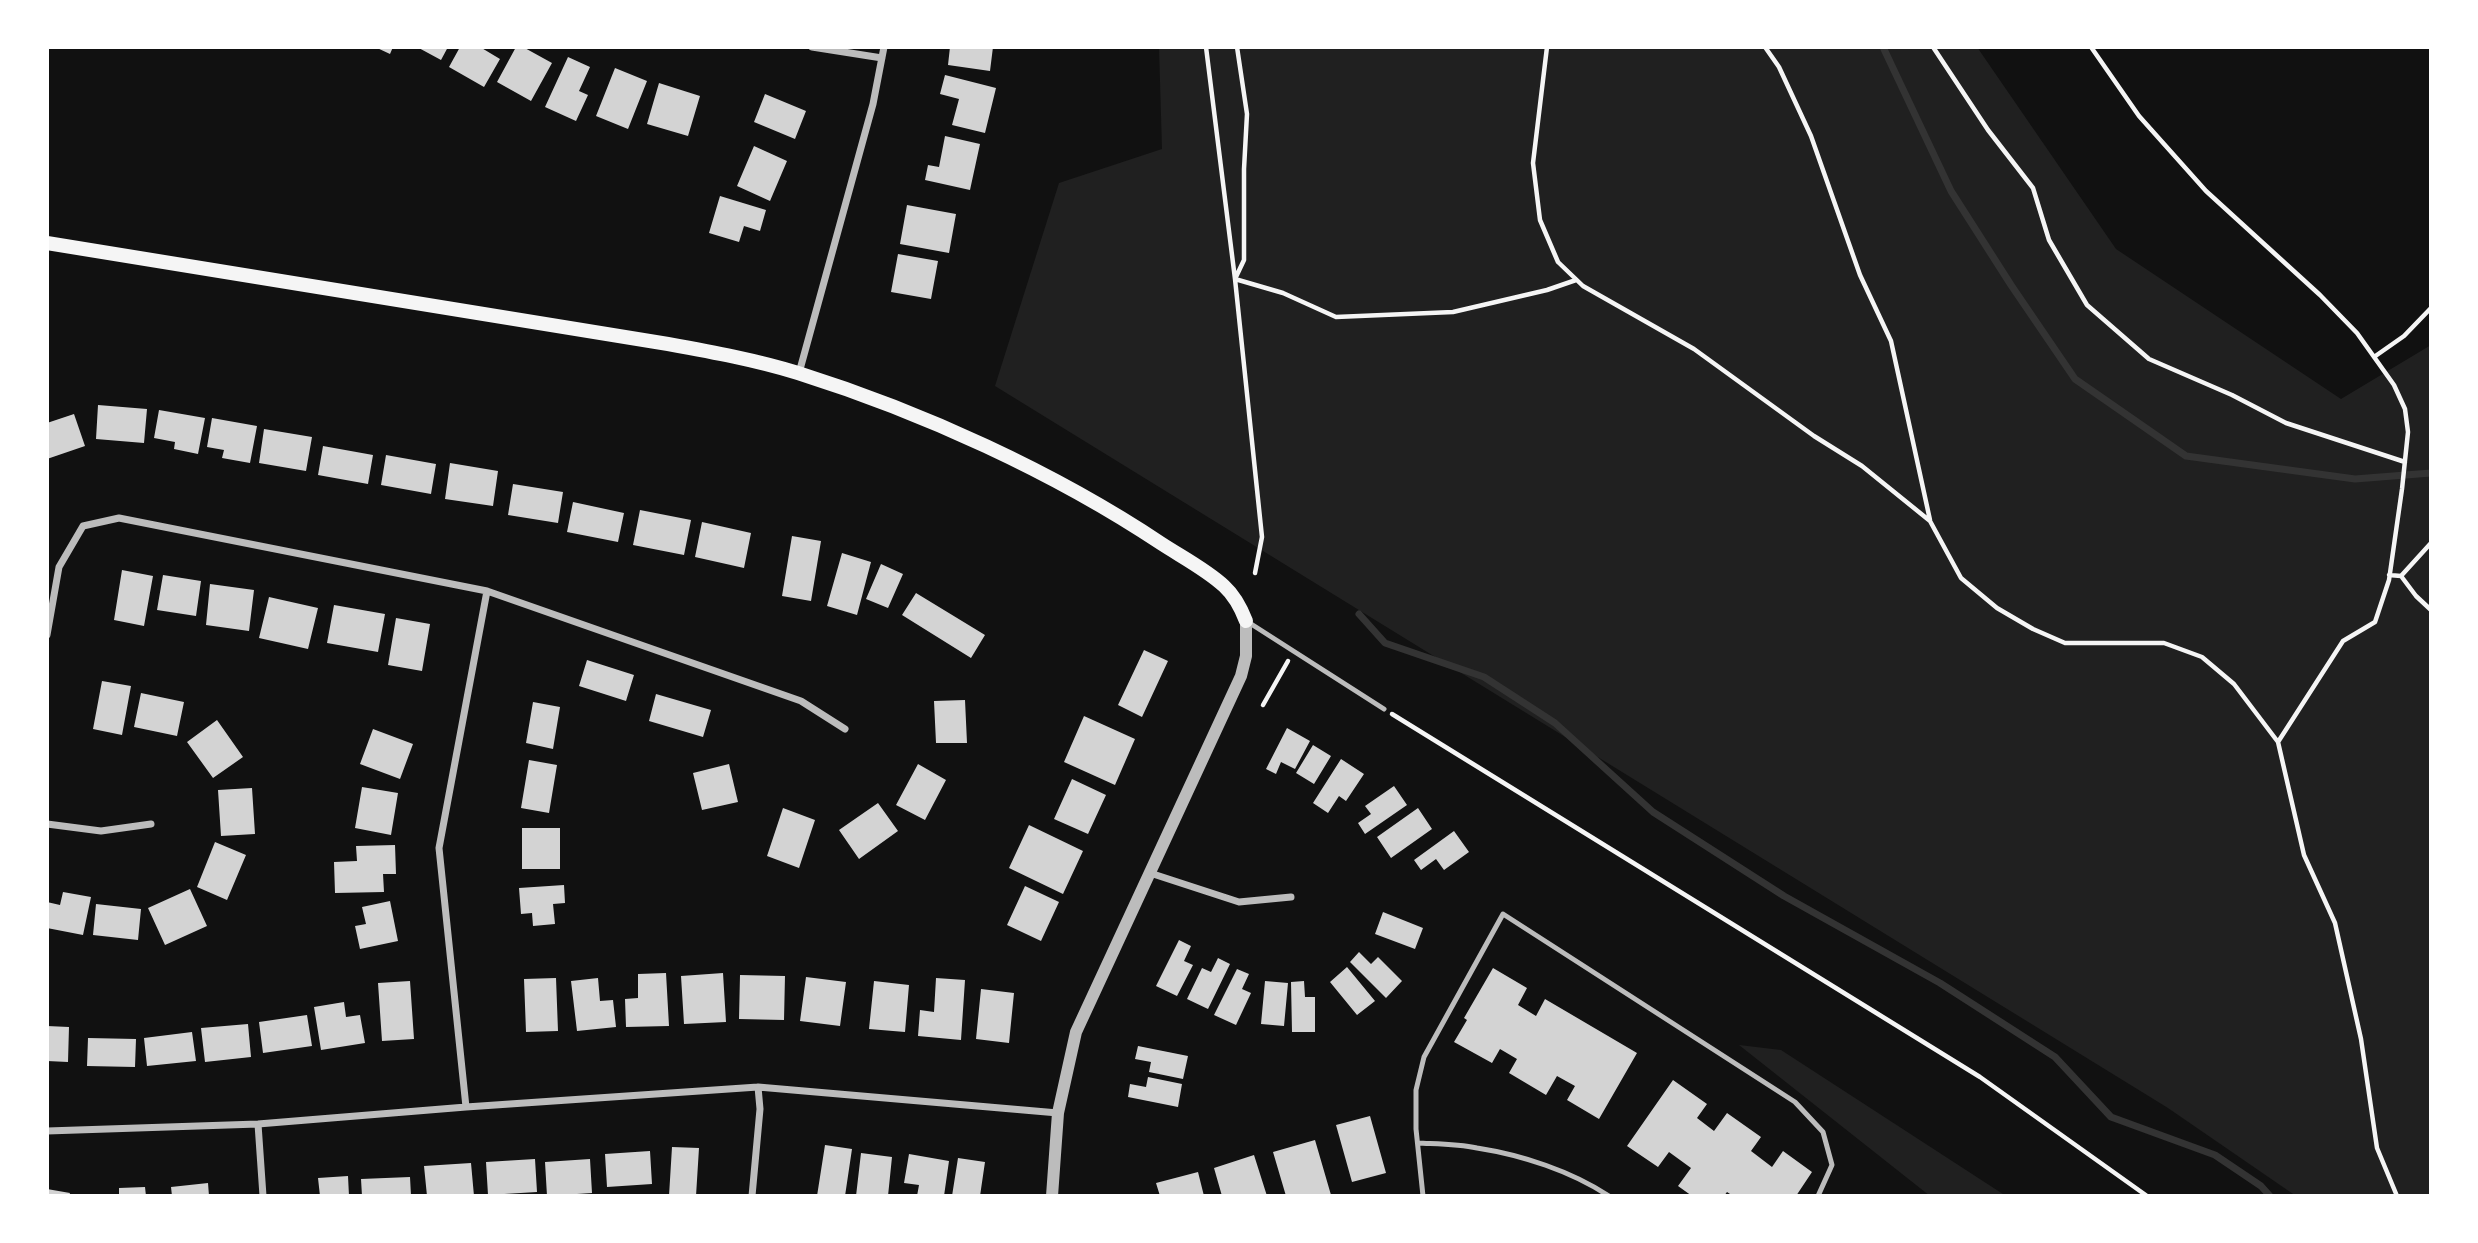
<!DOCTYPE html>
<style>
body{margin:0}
#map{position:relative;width:2478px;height:1243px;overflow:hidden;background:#111;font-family:"Varela Round",sans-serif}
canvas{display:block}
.frame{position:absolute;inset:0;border:49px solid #fff;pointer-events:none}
</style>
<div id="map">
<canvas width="2478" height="1243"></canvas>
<div class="frame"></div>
</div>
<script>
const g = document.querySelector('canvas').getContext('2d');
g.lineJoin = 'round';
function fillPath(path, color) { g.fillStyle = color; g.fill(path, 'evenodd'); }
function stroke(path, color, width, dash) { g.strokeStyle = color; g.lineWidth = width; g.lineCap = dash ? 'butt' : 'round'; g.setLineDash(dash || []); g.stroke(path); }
fillPath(new Path2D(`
 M1159,47H1977L2116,249L2341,399L2431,345V1196H2296L2168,1108L995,386L1059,183L1162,149Z
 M1739,1045L1781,1050L2006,1196H1930Z`), '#202020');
stroke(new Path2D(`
 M1883,47L1951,191L2011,285L2075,379L2186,456L2355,479L2431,473
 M1359,614L1385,643L1484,677L1555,723L1653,812L1784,896L1940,983L2055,1057L2111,1117L2215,1155L2261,1186L2270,1196`), '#333', 7);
fillPath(new Path2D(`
 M375,47H393L390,54Z
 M417,47H448L441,60Z
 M460,47H480L500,59L484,87L449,67Z
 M516,47H523L552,63L531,101L497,82Z
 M950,47H993L990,71L948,65Z
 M568,57L590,67L579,91L588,95L576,121L545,107Z
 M615,68L647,81L628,129L596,116Z
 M945,75L996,88L985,133L952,125L959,99L940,94Z
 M659,83L700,96L688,136L647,124Z
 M765,94L806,111L795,139L754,122Z
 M945,136L980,144L970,190L925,180L928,165L939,167Z
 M754,146L787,161L770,201L737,186Z
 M720,196L766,210L760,231L744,226L739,242L709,233Z
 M907,205L956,214L949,253L900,244Z
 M898,254L938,261L931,299L891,292Z
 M98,405L147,409L144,443L96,439Z
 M159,410L205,418L198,454L174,449L175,442L154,438Z
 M74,414L85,446L47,459V423Z
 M212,418L257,426L250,463L222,458L224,450L207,447Z
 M264,429L312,437L306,471L259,463Z
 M323,446L373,455L368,484L318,475Z
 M386,455L436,464L431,494L381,485Z
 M450,463L498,471L493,506L445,499Z
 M513,484L563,492L558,523L508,515Z
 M573,502L624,513L618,542L567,532Z
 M640,510L691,520L684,555L633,545Z
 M702,522L751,533L744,568L695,557Z
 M792,536L821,541L811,601L782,596Z
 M842,553L871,562L857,615L827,606Z
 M881,564L903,574L888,608L866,599Z
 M122,570L153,576L144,626L114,620Z
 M163,575L201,581L196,616L157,610Z
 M210,584L254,590L249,631L206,625Z
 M916,593L985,635L971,658L902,615Z
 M269,597L318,608L308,649L259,638Z
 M334,605L385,614L378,652L327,643Z
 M396,618L430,624L422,671L388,665Z
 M1144,650L1168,661L1142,717L1118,705Z
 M587,660L634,675L626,701L579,686Z
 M102,681L131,686L122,735L93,729Z
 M141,693L184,702L177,736L134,727Z
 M656,694L711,710L703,737L649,721Z
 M965,700L967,743H936L934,701Z
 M533,702L560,707L553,749L526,743Z
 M1084,716L1135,739L1115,785L1064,762Z
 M217,720L243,757L213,778L187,742Z
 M1287,728L1310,741L1295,769L1281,762L1276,774L1266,769Z
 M373,729L413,744L400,779L360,764Z
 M1313,745L1331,756L1314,784L1296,773Z
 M1341,759L1364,774L1346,801L1339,796L1328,813L1313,803Z
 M529,760L557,765L549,813L521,808Z
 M729,764L738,802L702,810L693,773Z
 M918,764L946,780L925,820L896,805Z
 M1072,779L1106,795L1088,834L1054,819Z
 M1394,786L1407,805L1365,834L1358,823L1371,814L1365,806Z
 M362,787L398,793L391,835L355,828Z
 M252,788L255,834L221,836L218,790Z
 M878,803L898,831L859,859L839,830Z
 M783,808L815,820L799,868L767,856Z
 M1418,808L1432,829L1391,858L1377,837Z
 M1029,825L1083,851L1063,894L1009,868Z
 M522,828H560V869H522Z
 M1454,831L1469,852L1444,870L1436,859L1421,870L1414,860Z
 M215,842L246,855L227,900L197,887Z
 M395,845L396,874H383L384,892L335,893L334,862L357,861L356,846Z
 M564,885L565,903L553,904L555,924L533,926L532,913L521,914L519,888Z
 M1025,886L1059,902L1041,941L1007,925Z
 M190,889L207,926L165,945L148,908Z
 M63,892L91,897L83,935L47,928V902L60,905Z
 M390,901L398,941L360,949L355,926L366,924L362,907Z
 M96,904L141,909L138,940L93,935Z
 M1383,912L1423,928L1415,949L1375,934Z
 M1179,940L1191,946L1184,961L1193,965L1177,996L1156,986Z
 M1359,952L1371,964L1378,957L1402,981L1386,998L1350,962Z
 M1218,958L1230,964L1208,1009L1187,999L1202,968L1211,972Z
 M1347,967L1375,1001L1357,1015L1330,982Z
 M1493,968L1527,988L1518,1005L1536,1016L1545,999L1637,1053L1599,1119L1567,1100L1575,1086L1557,1076L1546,1095L1509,1073L1517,1059L1500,1049L1492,1063L1454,1042L1467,1020L1464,1018Z
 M1237,969L1249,974L1242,989L1251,993L1236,1025L1214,1015Z
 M666,973L669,1026L626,1027L625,999L638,998V974Z
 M723,973L726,1022L684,1024L681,976Z
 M740,975L785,976L784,1020L739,1019Z
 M806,977L846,982L840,1026L800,1021Z
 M556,978L558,1031L526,1032L524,979Z
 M598,978L600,1001L613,1000L616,1027L577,1031L571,981Z
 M936,978L965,980L961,1040L918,1036L920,1010L934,1012Z
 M410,981L414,1039L382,1041L378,983Z
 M874,981L909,985L905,1032L869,1029Z
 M1265,981L1288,983L1284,1026L1261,1024Z
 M1304,981L1305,997H1315V1032H1292L1291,982Z
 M981,989L1014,993L1009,1043L976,1039Z
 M344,1002L346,1017L360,1015L365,1043L321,1050L314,1007Z
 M307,1015L312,1046L263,1053L259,1022Z
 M248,1024L251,1057L205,1062L201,1028Z
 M47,1026L69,1027L68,1062L47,1061Z
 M192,1032L196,1061L147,1066L144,1038Z
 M88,1038L136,1039L135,1067L87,1066Z
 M1138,1046L1188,1056L1183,1079L1149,1072L1151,1062L1135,1059Z
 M1148,1077L1182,1084L1178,1107L1128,1097L1130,1084L1146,1087Z
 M1673,1080L1707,1104L1697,1118L1714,1131L1727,1113L1761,1137L1751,1151L1772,1167L1783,1151L1812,1172L1796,1196H1733L1727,1192L1724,1196H1692L1678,1186L1691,1168L1669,1152L1658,1167L1627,1146Z
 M1370,1116L1386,1173L1352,1182L1336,1125Z
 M1315,1140L1331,1195L1286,1196L1273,1152Z
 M825,1145L852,1149L845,1196H817Z
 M672,1147L699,1148L696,1196H669Z
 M650,1151L652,1184L607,1187L605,1154Z
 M861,1153L892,1157L888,1196H856Z
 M909,1154L949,1161L944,1196H917L919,1185L904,1183Z
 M1254,1155L1267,1196H1222L1214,1168Z
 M958,1158L985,1162L980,1196H952Z
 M535,1159L537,1192L488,1195L486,1162Z
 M590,1159L592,1193L547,1196L545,1162Z
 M471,1163L474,1196H427L424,1166Z
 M1198,1172L1204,1196H1160L1156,1183Z
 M348,1176L349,1196H320L318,1178Z
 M410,1177L411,1196H362L361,1179Z
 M208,1183L209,1196H172L171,1187Z
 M145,1187L146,1196H119V1188Z
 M47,1189L70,1193L69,1196H47Z`), '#d3d3d3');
stroke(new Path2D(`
 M1206,47L1235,279L1262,537L1255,573
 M1237,47L1247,114L1244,169V260L1235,279L1283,293L1336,317L1453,312L1547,290L1576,280
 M1547,47L1533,163L1540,220L1558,262L1583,286L1694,349L1814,436L1862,466L1930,521L1961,578L1997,608L2033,629L2065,643H2164L2202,657L2234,684L2278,742L2304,855L2335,923L2361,1039L2377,1148L2397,1196
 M1765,47L1779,67L1811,136L1860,275L1891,341L1930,520
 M1933,47L1988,130L2033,188L2049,240L2087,305L2149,359L2232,395L2286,423L2405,462
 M2091,47L2139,116L2206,191L2320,295L2357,333L2394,385L2405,409L2408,432L2402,489L2389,580L2375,622L2343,641L2278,742
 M2374,357L2404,336L2431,308
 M2389,575L2401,576L2416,596L2431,610
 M2401,576L2431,543
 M1263,705L1288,661
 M1392,714L1980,1077L2147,1196`), '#f5f5f5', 4.5);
stroke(new Path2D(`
 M1248,622L1384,709
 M1418,1143C1437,1144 1458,1144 1477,1148C1522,1155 1571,1171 1609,1196
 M1423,1196L1416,1129V1090L1424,1057L1503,914L1795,1102L1823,1132L1832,1165L1818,1196`), '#bcbcbc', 5);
stroke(new Path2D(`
 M812,47L882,58
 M799,373L873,104L884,47
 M47,635L59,567L83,526L119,518L487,591L801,701L845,729
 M47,824L101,831L151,824
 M1150,873L1239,902L1291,897
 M466,1107L439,848L487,591
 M258,1124L263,1196
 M47,1131L258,1124L466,1107L758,1087L1058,1113
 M752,1196L760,1109L758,1087`), '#bcbcbc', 7);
stroke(new Path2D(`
 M1052,1196L1058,1113L1076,1032L1241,676L1246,656V621`), '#bcbcbc', 12);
stroke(new Path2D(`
 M47,243L668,344C712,352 756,360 798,373C922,412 1054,472 1162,544C1182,557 1207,570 1224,586C1235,596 1241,608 1246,621`), '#f5f5f5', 14);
</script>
